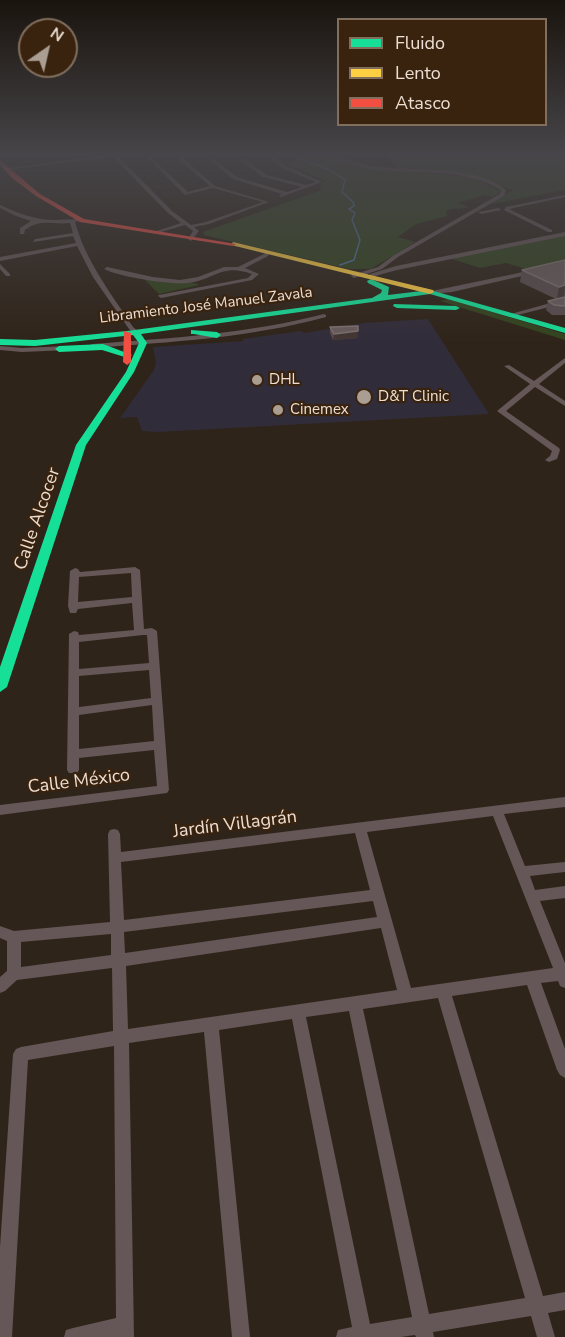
<!DOCTYPE html>
<meta charset="utf-8">
<style>
body{margin:0}
#map{position:relative;width:565px;height:1337px;overflow:hidden;background:#2f2419;font-family:"Nunito Sans",sans-serif}
canvas{display:block}
.legend{position:absolute;left:337px;top:18px;width:210px;height:108px;box-sizing:border-box;background:#39230f;border:2px solid #816e5d;margin:0;padding:8px 10px;list-style:none;font-size:18px;color:#ecded2}
.legend li{display:flex;align-items:center;gap:12px;height:30px}
.legend b{width:30px;border:2px solid #816e5d}
.north{position:absolute;left:18px;top:18px;width:60px;height:60px;box-sizing:border-box;background:#39230f;border:2px solid #816e5d;border-radius:50%;rotate:34deg;font-size:16px;font-weight:700;line-height:24px;text-align:center;color:#ecded2}
.north::after{content:'';display:block;margin:auto;width:21px;height:27px;background:#aa9d91;clip-path:polygon(50% 0,100% 100%,50% 72%,0 100%)}
</style>
<div id="map">
<canvas width="565" height="1337"></canvas>
<ul class="legend">
<li><b style="height:8px;background:#16e098"></b>Fluido</li>
<li><b style="height:8px;background:#ffcf43"></b>Lento</li>
<li><b style="height:8px;background:#f24e42"></b>Atasco</li>
</ul>
<div class="north">N</div>
</div>
<script>
const g = document.querySelector('canvas').getContext('2d');
g.lineJoin = 'round';
function fillPath(path, color) { g.fillStyle = color; g.fill(path, 'evenodd'); }
function stroke(path, color, width, dash) { g.strokeStyle = color; g.lineWidth = width; g.lineCap = dash ? 'butt' : 'round'; g.setLineDash(dash || []); g.stroke(path); }
function write(font, color, halo, rows, align = 'center') {
  g.font = font + ' "Nunito Sans",sans-serif'; g.lineWidth = 4.5; g.setLineDash([]); g.textBaseline = 'middle'; g.strokeStyle = halo; g.fillStyle = color; for (const [text, x, y, turn = 0] of rows) {
    g.save(); g.translate(x, y); g.rotate((+turn || 0) * Math.PI / 180); g.textAlign = isNaN(turn) ? turn : align; if (halo) g.strokeText(text, 0, 0); g.fillText(text, 0, 0); g.restore();
  }
}
fillPath(new Path2D(`
 M428,319L489,414L158,432L142,431L137,417L120,418L154,370L156,363L153,347L244,341L242,339L301,331L304,333L364,323Z`), '#312c39');
fillPath(new Path2D(`
 M285,156H326L358,166L460,176L475,179L501,191L493,197L485,195L457,203L469,207C460,210 454,207 446,211L447,216L416,224L398,237L415,242L371,269H349L204,235L203,232L322,190L319,185L326,181L285,163L299,161Z
 M388,156H565V190L491,204L513,190C475,177 438,168 397,168Z
 M565,232V263L529,270L506,263L480,268L446,257Z
 M142,277C153,279 194,281 199,285L159,294Z
 M448,299L565,334V340L440,301Z`), '#33441e');
stroke(new Path2D(`
 M293,156L330,170L345,180L342,192L353,202L354,206L349,209L355,213L352,220L360,240L354,260L340,265`), '#4f729d', 1.5);
fillPath(new Path2D(`
 M98,156H118L172,211L191,225L206,222L263,202L213,188L185,195L147,157L155,156L152,158L188,192L210,186L179,160L183,156H189L184,159L215,186L269,202L209,224L194,227L199,231L191,241L188,239L193,231L185,225L154,234V232L181,223L168,213L113,157L5,170L3,169Z
 M328,156C344,156 359,164 374,166C415,172 472,163 506,190L504,196L398,257L382,269L354,278L351,276L352,275L378,267L394,255L500,194L501,190C465,168 419,174 378,170C361,168 343,163 328,156Z
 M271,157H275L286,166L322,182L281,197L279,196L282,194L233,179L210,160L214,159L237,177L287,192L302,187L263,177L241,161V159H245L267,175L306,185L316,182L282,168L271,159Z
 M565,195V197L509,209L552,230V232H548L504,210L506,207Z
 M0,205C18,213 34,220 55,220C63,220 71,219 79,219V221L75,222C86,262 111,293 133,327L139,332L138,333H134L129,329L93,277L77,246L0,261V257L76,243L73,236L33,242L35,239L73,233L70,223C50,225 41,218 25,230L24,234H20V228L31,221L16,216L0,208Z
 M499,208L501,210L481,214L478,212Z
 M565,232V236L397,270L375,276L374,279L369,278L370,274L396,266Z
 M266,253L269,255L268,256L245,268L259,274L252,280L161,298L158,296L159,295L248,278L252,274C222,263 216,279 188,283C170,285 120,277 104,269L107,267L153,277L180,280L198,277L224,267H238Z
 M0,264L10,274V276H6L0,269Z
 M533,270L535,271V273L452,292L430,294L427,292Z
 M565,299V303L510,317L507,315Z
 M324,314L326,315V317C249,338 171,342 92,348L89,346L92,344C171,338 247,334 324,314Z
 M0,346L22,348L68,346L71,348L68,350L22,352L0,350Z
 M565,358V363L539,384L565,401V406L535,387L506,411L559,448L560,450L557,459L549,462L545,460L550,456L552,451L497,411L530,384L504,366L509,365L534,381Z
 M135,567L140,570L144,629L152,628L157,631L169,790L167,793L0,815V805L157,786L154,750L79,758V770L77,773H69L67,770L69,634L74,631L78,632L79,635L134,630L132,603L78,609L76,613H70L68,606L70,571L75,568L78,569L80,572ZM131,573L132,597L78,602L79,577ZM143,635H147L149,663L79,669V642ZM149,670L151,698L79,707V676ZM152,705L154,741L79,749V715Z
 M565,797V807L504,814L525,866L565,862V872L530,876L535,890L565,886V898L540,901L565,963V988L560,986L558,981L541,983L565,1049V1078L560,1075L557,1070L527,985L452,996L543,1296L565,1292V1310L548,1313L555,1337H537L531,1316L433,1332L434,1337H416L415,1335L401,1337H336L338,1330L352,1327L292,1019L219,1030L250,1337H232L204,1032L129,1043L134,1337H64L66,1330L73,1328L116,1318L114,1046L28,1060L12,1337H0V1247L13,1054L16,1049L21,1047L113,1031L112,968L17,980L5,991L0,993V977L7,971V941L0,938V926L14,931L110,922L108,834L110,830L114,829L118,830L120,834L121,852ZM493,816L553,968L411,988L367,832ZM355,833L370,890L124,920L121,862ZM373,901L377,917L125,953L124,932ZM381,928L397,990L128,1029L126,966ZM111,934V955L21,967V942ZM438,998L525,1298L429,1314L363,1009ZM349,1011L412,1317L370,1324L306,1017Z`), '#655657');
fillPath(new Path2D(`
 M371,279L389,287L388,295L430,290L565,328V333L430,294L141,334L147,343L134,372L86,445L7,687L0,692V667L76,445L126,372L139,343L133,335L35,346L0,345V339L35,340L127,331L372,298L381,293L382,290L368,283L367,281Z
 M394,304L456,306L460,308L456,310L397,308L393,306Z
 M191,330L217,332L221,335L217,338L194,334H191Z
 M103,344L132,355L128,358L102,350L59,352L55,349L59,346Z`), '#16e098');
fillPath(new Path2D(`
 M233,242L433,290L434,292L430,294L231,245Z`), '#ffcf43');
fillPath(new Path2D(`
 M0,160L40,194L84,219L236,244L233,246L80,222L36,196L12,178L0,165Z
 M124,331L131,333V362L127,365L123,362Z`), '#f24e42');
fillPath(new Path2D(`
 M565,260V315H552L546,310L548,301L556,299L520,282L522,270Z
 M330,327L358,338L333,340L330,333Z`), '#594c4e');
fillPath(new Path2D(`
 M565,285L564,297L557,299L559,287Z
 M358,331V338L333,340L334,334Z`), '#423533');
const building = new Path2D(`
 M565,260V285L559,287L522,270Z
 M565,297V306L554,305L548,301Z
 M358,326V331L334,334L330,327Z`);
fillPath(building, '#695c5c');
stroke(building, '#7d706f', 1.5);
const sky = g.createLinearGradient(0, 0, 0, 344);
sky.addColorStop(0, '#1a140e');
sky.addColorStop(0.45, '#474549');
sky.addColorStop(1, '#47454900');
g.fillStyle = sky;
g.fillRect(0, 0, 565, 344);
for (const [x, y, r, color] of [
 [257,380,6,"#aa9d91"],
 [364,397,8,"#aa9d91"],
 [278,410,6,"#aa9d91"]
]) { const dot = new Path2D(); dot.arc(x, y, r, 0, 2 * Math.PI); g.fillStyle = color; g.fill(dot); stroke(dot, '#39230f', 2); }
write('15px', '#ecded2', '#39230f', [
 ["Libramiento José Manuel Zavala",206,306,-7]
]);
write('15px', '#ecded2', '#39230f', [
 ["DHL",269,380],
 ["D&T Clinic",378,397],
 ["Cinemex",290,410]
], 'left');
write('18px', '#ecded2', '#39230f', [
 ["Calle Alcocer",38,519,-71],
 ["Calle México",79,782,-7],
 ["Jardín Villagrán",235,825,-7]
]);
</script>
